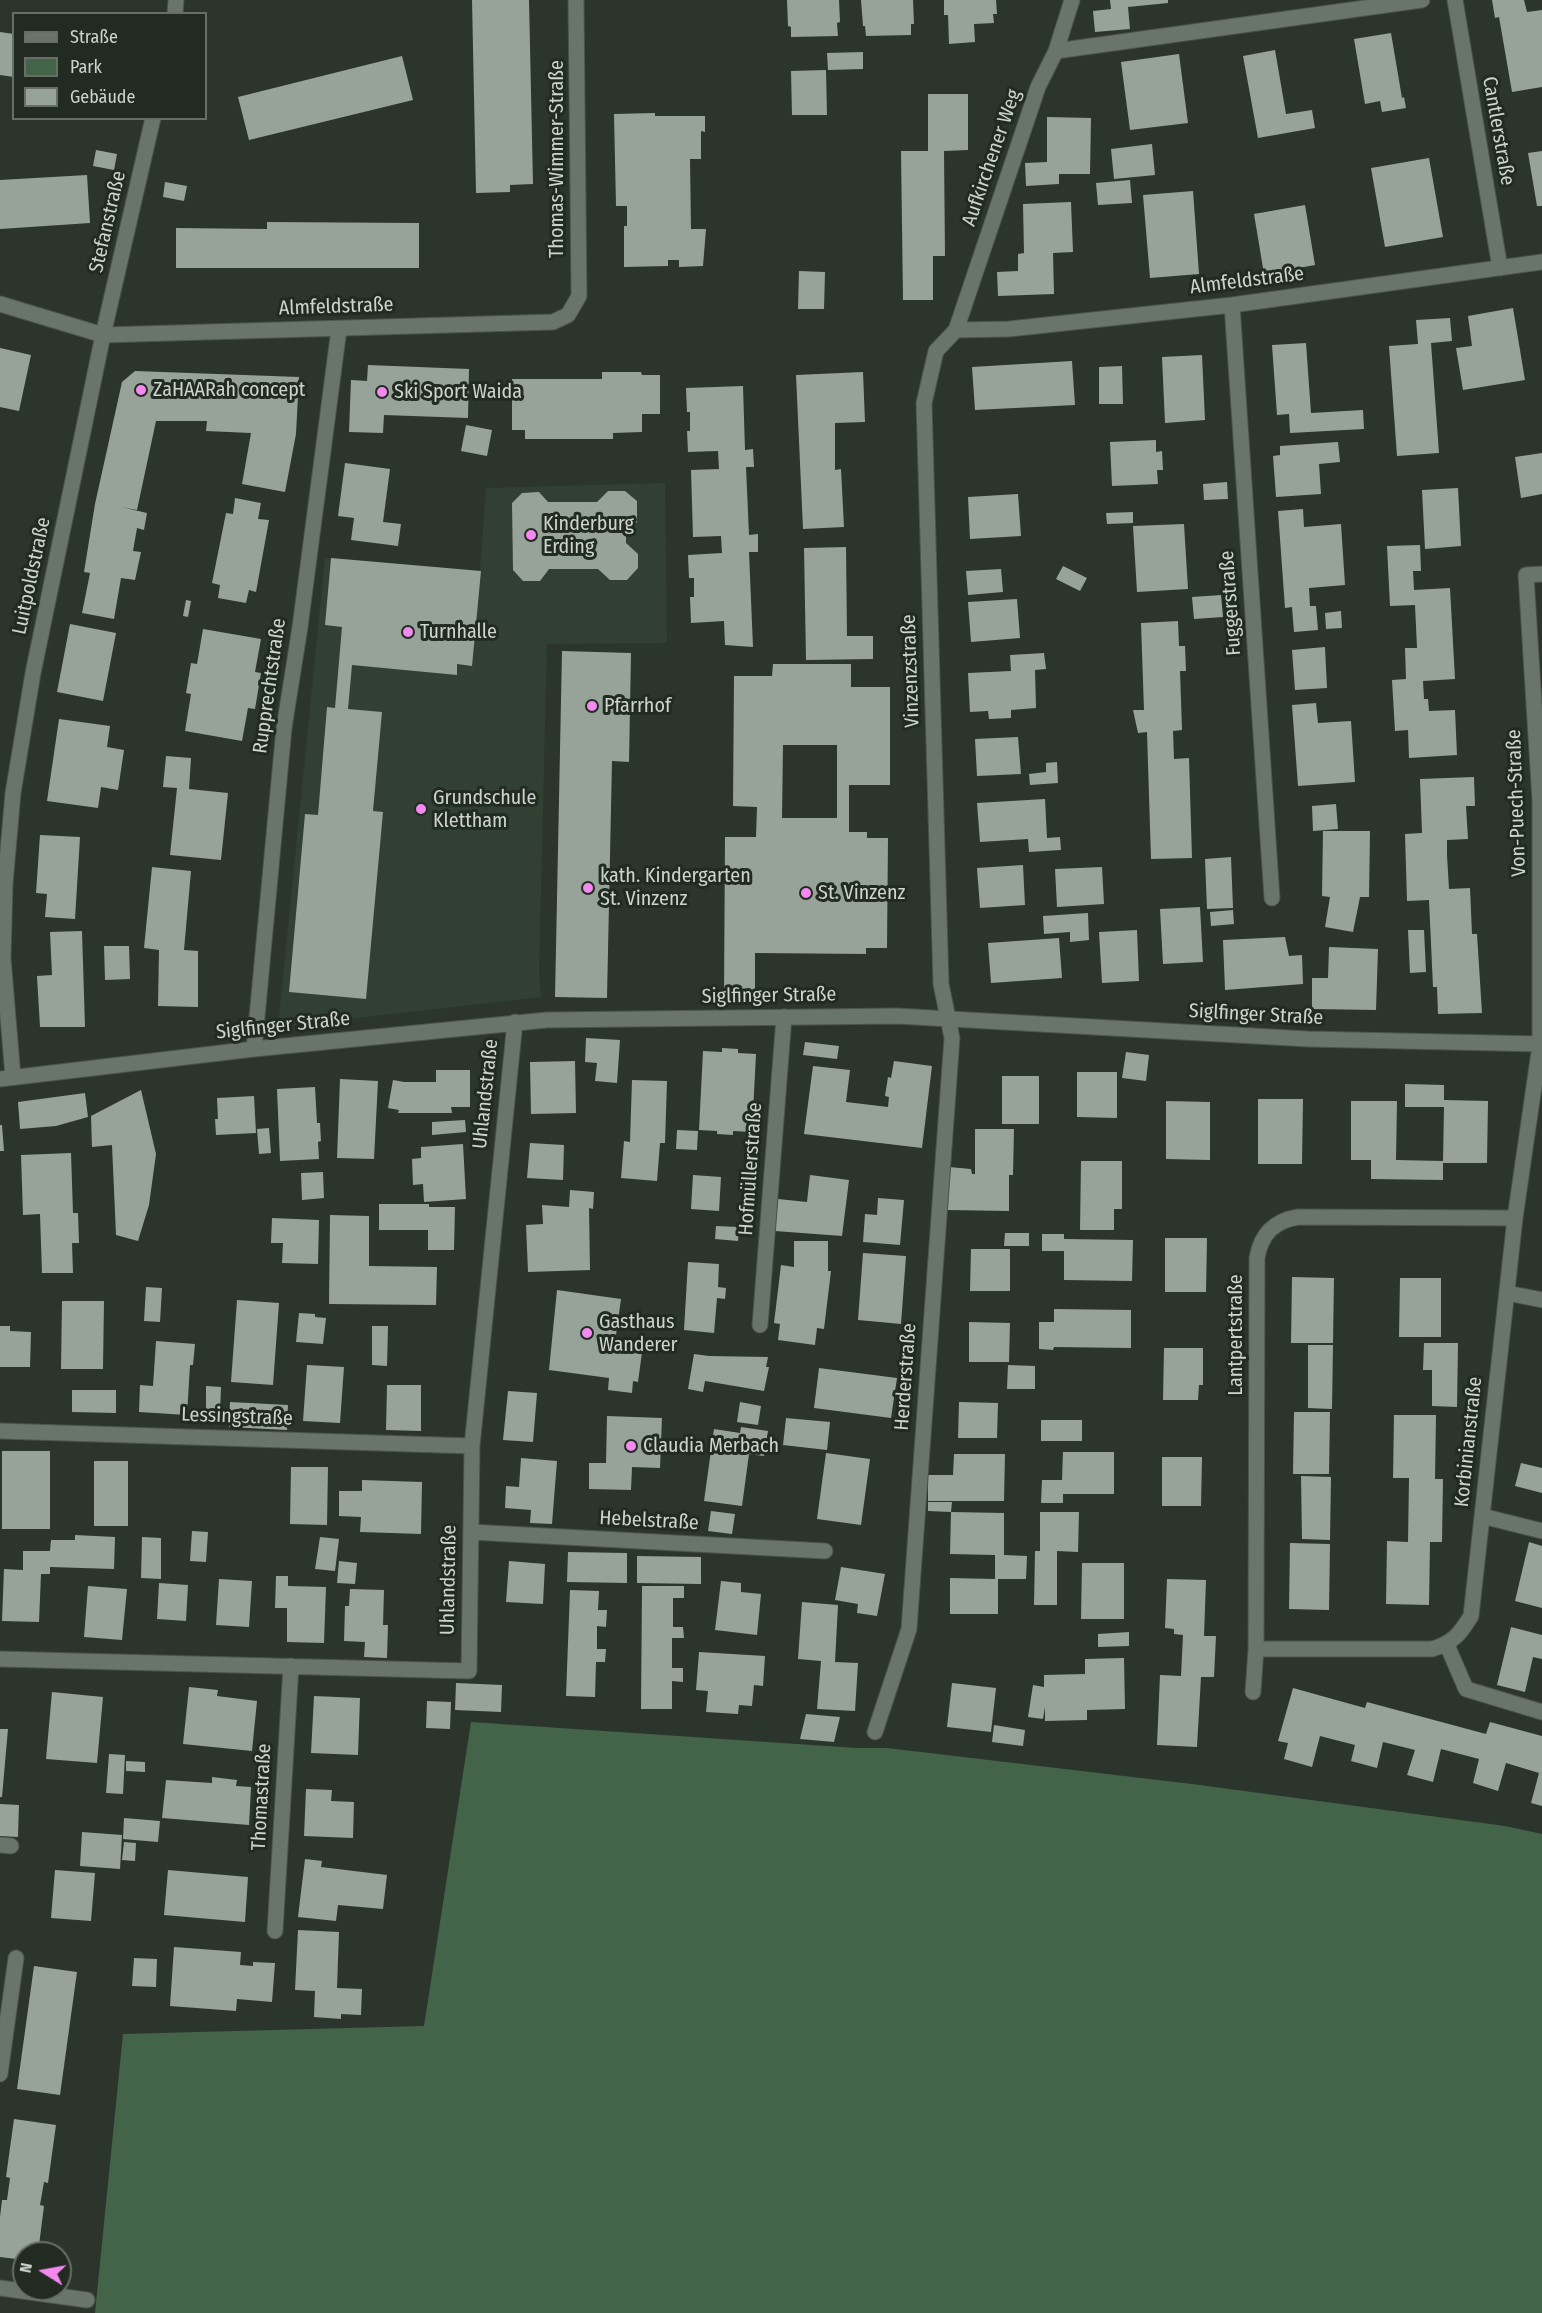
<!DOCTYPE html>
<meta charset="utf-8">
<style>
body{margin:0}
#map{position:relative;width:1542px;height:2313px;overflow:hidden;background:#2b352c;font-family:"Fira Sans Condensed",sans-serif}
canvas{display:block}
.legend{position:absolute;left:12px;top:12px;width:195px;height:108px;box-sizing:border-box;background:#212b22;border:2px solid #666e66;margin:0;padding:8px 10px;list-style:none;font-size:18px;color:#cdd3cd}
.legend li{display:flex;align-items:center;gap:12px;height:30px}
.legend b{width:30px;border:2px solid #666e66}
.north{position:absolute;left:12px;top:2241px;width:60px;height:60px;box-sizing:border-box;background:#212b22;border:2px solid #666e66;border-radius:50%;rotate:281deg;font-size:16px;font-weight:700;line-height:24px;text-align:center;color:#cdd3cd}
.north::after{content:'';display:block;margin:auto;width:21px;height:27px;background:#f489f0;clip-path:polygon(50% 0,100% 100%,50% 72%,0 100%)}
</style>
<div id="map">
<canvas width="1542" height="2313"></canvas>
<ul class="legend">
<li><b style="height:8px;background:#69746a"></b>Straße</li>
<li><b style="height:16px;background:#436448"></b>Park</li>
<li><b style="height:16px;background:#97a398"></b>Gebäude</li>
</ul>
<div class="north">N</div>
</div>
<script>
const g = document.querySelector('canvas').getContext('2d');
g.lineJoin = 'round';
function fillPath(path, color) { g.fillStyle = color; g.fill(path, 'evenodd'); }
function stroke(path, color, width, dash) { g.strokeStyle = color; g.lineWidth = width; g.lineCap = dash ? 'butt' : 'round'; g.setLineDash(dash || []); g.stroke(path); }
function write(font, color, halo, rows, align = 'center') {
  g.font = font + ' "Fira Sans Condensed",sans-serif'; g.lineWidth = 6; g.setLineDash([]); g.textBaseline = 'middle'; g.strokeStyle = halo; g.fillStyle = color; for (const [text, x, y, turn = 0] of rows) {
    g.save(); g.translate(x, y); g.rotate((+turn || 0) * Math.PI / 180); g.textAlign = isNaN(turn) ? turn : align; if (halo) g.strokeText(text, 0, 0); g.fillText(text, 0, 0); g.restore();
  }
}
fillPath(new Path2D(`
 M665,483L667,643L547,644L539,975L541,997L278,1027L325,558L480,571L486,488Z`), '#314033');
fillPath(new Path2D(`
 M471,1722L856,1748H887L1192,1784L1505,1826L1542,1834V2313H95L123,2034L424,2026Z`), '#436448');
fillPath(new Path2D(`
 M472,0H529L533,184L510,185V192L476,193Z
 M787,0H839L840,22L837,23L838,36L791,37V27L788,26Z
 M861,0H913L914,24H911V35L866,36L865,26H863Z
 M944,0H996L997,14H993L994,23L974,24L975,42L949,44L948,15H944Z
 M1110,0H1168V3L1128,7L1130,29L1095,32L1093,11L1111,9Z
 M1492,0H1524L1527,12L1542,10V87L1512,92L1499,17L1495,18Z
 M0,32L14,34V77L0,75Z
 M1391,33L1402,98L1404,97L1406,108L1382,112L1380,101L1365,104L1354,39Z
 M1275,50L1286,114L1312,110L1315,128L1258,138L1243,56Z
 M863,52V69L828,70L827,53Z
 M1179,54L1188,123L1130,130L1121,62Z
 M402,56L413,100L249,140L238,97Z
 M826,70L827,115H792L791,71Z
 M928,94H968V150L944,151L945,256H933V300H903L901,151H928Z
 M655,113V116H705V132L701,131V159H690L691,229H706L703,266L679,267V260H668V266L624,267V226H627V206H616L614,114Z
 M1047,117L1091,118L1090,174H1059V184L1026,186L1025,163L1047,162Z
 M1152,144L1155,175L1114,179L1111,149Z
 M96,150L117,154L114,170L93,166Z
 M1542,151V206H1537L1528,153Z
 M1429,158L1443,237L1385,247L1371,168Z
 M87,175L90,223L0,229V180Z
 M1130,180L1132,203L1098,205L1096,183Z
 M165,182L187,186L184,201L163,197Z
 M1193,191L1199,274L1150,278L1143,195Z
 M1071,202L1073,252L1053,253L1054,294L998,296L997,272L1018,271V254L1024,253L1023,204Z
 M1305,205L1315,265L1264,274L1254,214Z
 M267,222L419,223V268H176V228L267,229Z
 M799,271L825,272L824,309H798Z
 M1513,308L1525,380L1463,390L1456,348L1472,346L1468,316Z
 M1450,318L1452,341L1431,343L1439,453L1397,456L1389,346L1418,344L1416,320Z
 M1306,343L1311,413L1363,410L1364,429L1290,433L1289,414L1277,415L1272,345Z
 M0,348L31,355L19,411L0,407Z
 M1202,355L1205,420L1165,423L1162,357Z
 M1072,361L1075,405L975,410L972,367Z
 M368,365L469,369L468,418L384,415L383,433L349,432L351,380L367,381Z
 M1122,366L1123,404H1099V367Z
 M135,371L299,377L296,434L285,492L242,484L251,433L206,431L207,421H156L137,510L121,507L147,513L144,530L137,528L133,551L141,552L135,580L121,578L114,619L82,613L90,573L84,572L95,504L122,382Z
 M602,372H641L642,375H660V414H642V432L613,433V439H525V430H512V379H602Z
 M863,372L865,422L835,423V470L841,469L844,527L803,529L796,375Z
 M743,386L745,450L753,449L754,467H746L749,535L758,534V552H749L753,647L725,645L724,621L691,623L690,597H694V578H689L688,555L722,553L721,536L693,537L691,470L719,469L718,451L688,452L687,431H690V412H687L686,388Z
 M466,425L492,430L487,456L461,451Z
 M1156,440V452L1162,451L1163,470H1157L1158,484L1112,486L1110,442Z
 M1338,442L1340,462L1319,464L1321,494L1276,497L1273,456L1280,455V446Z
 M1542,453V494L1521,498L1515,457Z
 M345,463L390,469L383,522L401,524L398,546L351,540L354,518L338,516Z
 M1227,482L1228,499L1204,500L1203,484Z
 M1458,488L1461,546L1425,549L1422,490Z
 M608,491H625L637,501V522L626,533V543L638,554V568L627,580H610L598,569H549L540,581H523L513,570L512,503L522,493L539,492L548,502H597Z
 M1018,494L1021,536L970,539L968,497Z
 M235,498L261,503L258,519L269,520L256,592L249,590L246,603L218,598L220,585L212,583L226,513L233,514Z
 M1303,509L1304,527L1341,524L1345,585L1309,588L1310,606H1316L1318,630L1294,632L1292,607L1285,608L1278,511Z
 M1133,512V523L1107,524L1106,513Z
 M1184,524L1188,589L1137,592L1133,526Z
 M1420,545L1421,571H1413L1414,590L1450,588L1455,679L1423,681L1424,699H1428L1429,711L1455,710L1457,755L1409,758L1408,730L1395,731L1392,680L1406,679L1405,648H1417L1415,605L1390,606L1387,546Z
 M846,547L847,636H873V659L806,660L804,548Z
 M331,558L481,571L472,666L457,664V675L352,665L348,709L382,712L373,811L383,812L366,999L289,992L305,814L318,815L327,707L335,708L342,627L325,625Z
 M1063,566L1087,578L1080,591L1056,579Z
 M1001,569L1003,592L968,595L966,571Z
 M1221,595L1223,617L1194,619L1192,597Z
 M1017,599L1020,638L971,642L968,602Z
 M186,600L191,601L188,617L183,616Z
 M1341,611L1342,628L1326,629L1325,613Z
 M1178,621L1179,646H1185L1186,671H1180L1182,730L1173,731L1174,759L1189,758L1192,858L1151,859L1147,732L1138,733L1133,710H1144L1141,623Z
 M70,624L116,633L103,701L57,692Z
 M203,629L261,639L255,672L261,673L255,709L248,708L242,741L185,731L191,694L186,693L191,663L197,664Z
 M1325,647L1327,688L1295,690L1292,650Z
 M562,651L631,653L629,762L612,761L607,998L555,997Z
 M1044,653L1046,669L1035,670L1036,708L1011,710V718L989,719L988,711L970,712L968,673L1011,671L1010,655Z
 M773,664H851V687H890V785H849V832H867V838H888L887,948H866V954L755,953V994H724L725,837H756L757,807L733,806L734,676H772ZM783,745H837V818H782Z
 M1316,703L1318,723L1351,721L1355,782L1298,786L1292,705Z
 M59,719L110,726L107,747L124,750L118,790L101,787L98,808L47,801Z
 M1018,737L1021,774L977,776L975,739Z
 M166,756L191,758L189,789L228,793L221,860L170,855L177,788L163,787Z
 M1057,762L1058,783L1030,785L1029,774L1046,772V763Z
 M1474,777L1475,806H1466L1468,839L1447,840V855L1449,889L1470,888L1472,934H1477L1482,1013L1438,1014L1437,987H1433L1429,900L1407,901L1405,834L1422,833L1420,779Z
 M1045,799L1047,838L1060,837L1061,850L1029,852L1028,839L980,842L977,803Z
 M1336,804L1338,829L1313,831L1312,806Z
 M1323,831H1370L1369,897H1360L1353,932L1325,927L1330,897L1322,896Z
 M40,835L80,837L75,919L45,917L47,894L36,893Z
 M1231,857L1233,908L1207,909L1205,859Z
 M1023,865L1025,905L980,908L977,868Z
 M152,867L191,871L184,950L198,951V1007L158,1006L159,950L144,948Z
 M1102,867L1104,904L1057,907L1055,869Z
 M1200,907L1203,962L1163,964L1160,909Z
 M1233,910L1234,924L1211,926L1210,912Z
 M1088,913L1089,940L1070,942V932L1044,934L1043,916Z
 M1137,930L1139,981L1102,983L1099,932Z
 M1408,930H1424L1426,972L1410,973Z
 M82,931L85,1027H40L37,976L52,975L50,932Z
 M1285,937L1289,956L1302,955L1303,984L1225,990L1223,940Z
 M1059,938L1062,978L991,983L988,943Z
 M104,946H129L130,979L105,980Z
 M1329,947L1378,949L1376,1010L1312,1009V978H1328Z
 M586,1038L620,1040L617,1083L595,1081L597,1063L585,1062Z
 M805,1042L839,1046L837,1059L803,1055Z
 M722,1048L738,1049V1053L756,1054L752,1132L733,1131V1135L717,1134V1131L699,1130L703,1051L722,1052Z
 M1126,1052L1149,1055L1146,1081L1122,1078Z
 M575,1061L576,1113L531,1114L530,1062Z
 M894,1061L932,1066L922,1148L804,1134L813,1066L850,1070L846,1102L888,1107L889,1097L885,1096L888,1077L891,1078Z
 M436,1070H470V1107H451L452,1113H398L399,1110L388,1108L393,1080L404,1082H436Z
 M1077,1072H1117V1118L1077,1117Z
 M1002,1076H1039V1124H1002Z
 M340,1079L378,1081L374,1159L337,1158Z
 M632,1080L667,1081L665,1143H660L657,1181L621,1178L624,1141L630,1142Z
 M1405,1084L1444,1085V1100L1488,1101L1487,1163H1443V1180L1371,1179V1160H1351V1101H1397L1396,1160L1443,1161L1444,1107H1405Z
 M315,1087L317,1123H320L321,1141L318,1142L319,1159L280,1161L277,1089Z
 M141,1090L156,1154L149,1205L138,1241L116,1235L112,1145L92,1147L91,1116Z
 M85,1093L88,1117L56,1126L20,1129L18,1102Z
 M254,1096L256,1133L216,1135L215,1119H218L217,1098Z
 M1258,1099H1303L1302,1164H1258Z
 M1166,1101L1210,1102V1160L1166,1159Z
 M465,1120L466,1132L432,1135V1122Z
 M0,1125H2L4,1151H0Z
 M269,1128L271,1153L259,1154L257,1129Z
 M975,1129H1014L1013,1175H1009V1211L947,1210L949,1167L971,1169L972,1174H975Z
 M677,1130L698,1131L697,1150L676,1149Z
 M530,1143L564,1145L563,1180L527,1178Z
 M463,1144L466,1199L424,1202L423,1184L413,1185L412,1159L421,1158V1147Z
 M71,1153L73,1213H78L79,1243H72L73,1273H42L40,1214L23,1215L21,1155Z
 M1081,1161H1122V1209H1114V1230H1080Z
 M323,1172L324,1198L302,1200L301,1173Z
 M693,1175L721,1177L719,1211L691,1209Z
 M810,1175L849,1180L842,1236L775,1231L778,1199L807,1202Z
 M570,1190L594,1192L593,1209L589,1208L590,1270L528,1272L526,1225L543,1224L542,1205L569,1207Z
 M878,1198L904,1200L900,1245L863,1242L865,1214L877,1215Z
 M379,1204H429V1207H455L454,1250H428V1230H379Z
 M330,1215L369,1216V1266L437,1267L436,1305L329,1304Z
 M272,1218L319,1220L318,1264L282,1263L283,1243H271Z
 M716,1226L739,1227L738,1241L715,1239Z
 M1005,1233H1029V1246H1004Z
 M1042,1234H1064V1239L1133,1240L1132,1281L1064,1280V1251H1042Z
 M1165,1238H1207L1206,1292H1165Z
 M794,1241H828V1271H831L824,1329L817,1328L815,1345L778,1340L780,1324L774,1323L781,1265L794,1267Z
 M971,1249H1010V1291H970Z
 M863,1253L906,1256L901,1324L858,1320Z
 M688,1262L719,1264L718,1287L726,1288L725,1299L717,1298L714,1333L684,1330Z
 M1292,1277L1334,1278L1333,1343H1291Z
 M1400,1278H1441V1337H1399Z
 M146,1287L162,1288L160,1322L144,1321Z
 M557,1290L621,1299L615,1342L643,1345L638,1382L633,1381L632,1393L608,1390L609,1378L549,1370Z
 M237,1300L279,1303L273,1385L231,1382Z
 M62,1301H104L103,1369H61Z
 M1054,1309L1131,1310V1348L1054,1347L1053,1350L1039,1349V1322H1054Z
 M299,1313L315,1314V1317L326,1318L323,1344L296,1342Z
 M969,1322L1010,1323L1009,1362H969Z
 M0,1326H10V1331L31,1332L30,1367H0Z
 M372,1326H388L387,1366L372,1365Z
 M156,1341L195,1344L193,1365H190L187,1415L139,1412L140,1385L153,1386Z
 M1424,1343H1458L1457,1407L1432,1406V1370H1423Z
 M1308,1345H1333L1332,1409L1308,1408Z
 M1164,1348H1203V1385H1199L1198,1400H1163Z
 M694,1354L709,1356L768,1357L766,1367H769L764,1391L705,1381L703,1392L688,1389Z
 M307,1365L344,1367L340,1423L303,1421Z
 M1008,1365L1035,1366V1389H1007Z
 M819,1368L897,1378L891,1418L814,1408Z
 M387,1385H421V1431L386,1430Z
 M206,1386L221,1387L220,1412L206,1411Z
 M72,1390H116V1413L72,1412Z
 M508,1391L537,1393L533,1442L503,1440Z
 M230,1402L288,1405L287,1430L229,1427Z
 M740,1402L761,1406L758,1425L737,1422Z
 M959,1402L998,1403L997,1438H958Z
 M1294,1412H1330L1329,1474H1293Z
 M1394,1415H1436L1435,1479H1443L1442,1542H1430L1429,1605L1386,1604L1387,1541L1408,1542L1409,1478H1393Z
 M607,1416L662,1418L660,1468L632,1467L631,1490L589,1489V1463H606Z
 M786,1418L830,1422L827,1450L783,1445Z
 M1041,1420H1082V1441H1041Z
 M741,1427L768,1431L764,1456L749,1454L742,1506L704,1501L714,1429L740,1433Z
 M2,1451H50V1529H2Z
 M1063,1452H1114V1494H1063V1503H1041L1042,1480H1062Z
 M826,1453L870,1459L861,1525L817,1519Z
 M954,1454H1005L1004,1501H928V1475H953Z
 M1162,1457H1202L1201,1506H1162Z
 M521,1458L557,1461L552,1524L530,1523L531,1510L505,1508L506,1486L519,1487Z
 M94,1461H128V1526H94Z
 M1521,1463L1542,1468V1493L1515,1486Z
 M291,1467H328L327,1525L290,1524Z
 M1301,1476L1331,1477L1330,1540L1302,1539Z
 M362,1480L422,1482L421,1534L360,1532L361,1517L339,1516V1491H362Z
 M928,1502H952L951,1512L928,1511Z
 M711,1511L735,1514L732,1534L708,1531Z
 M951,1512L1004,1513V1555L1027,1556L1026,1579H998V1614H950V1578L995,1579V1555L950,1554Z
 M1040,1512H1079L1078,1552L1057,1551V1605H1034L1035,1551H1040Z
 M192,1531L208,1532L206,1562L190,1561Z
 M75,1535L115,1537L114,1569L50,1567V1574H41L39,1622L2,1621L4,1569L23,1570V1551H50L51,1540H75Z
 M142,1537L161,1538V1579L141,1578Z
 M320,1537L339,1539L335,1571L315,1569Z
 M1529,1542L1542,1546V1608L1515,1601Z
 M1290,1543L1330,1544L1329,1610L1289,1609Z
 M568,1552L627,1553V1583L567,1582Z
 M637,1556L701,1557V1584L637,1583Z
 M339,1561L357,1563L355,1584L337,1583Z
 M509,1561L545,1564L543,1604L506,1602Z
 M1082,1563H1124V1619H1081Z
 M841,1567L885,1574L877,1616L857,1613L858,1604L835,1600Z
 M276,1576H288V1586L326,1587L324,1643L287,1642V1608H275Z
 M219,1579L252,1581L249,1627L216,1625Z
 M1167,1579L1206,1580L1204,1636H1216L1214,1677H1201L1197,1747L1157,1745L1160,1675L1181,1676L1183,1635L1174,1634V1629L1165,1628Z
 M721,1581L741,1583V1592L761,1594L757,1635L715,1630Z
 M159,1583L188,1585L186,1621L157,1619Z
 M88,1586L127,1589L122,1640L84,1637Z
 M642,1586H684V1598H673V1627H683L684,1638H672V1668H683V1682L672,1681V1709H641Z
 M350,1589L384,1590L383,1625H388L387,1658L364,1657L365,1642L344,1641L345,1606H349Z
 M570,1590L599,1591L598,1610H607L606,1627L597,1626V1649H606L605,1662H596L595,1697L566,1696Z
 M802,1602L838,1605L835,1662L858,1663L855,1711L817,1709L821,1661L798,1659Z
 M1511,1627L1542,1635V1659L1533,1657L1525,1692L1497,1685Z
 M1129,1632V1646L1098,1647V1634Z
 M699,1652L765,1656L763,1686L754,1685L752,1706L739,1705L738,1714L706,1712L708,1691L696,1690Z
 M1124,1658L1125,1709L1087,1710V1720L1045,1721V1707L1043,1719L1028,1717L1033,1685L1044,1687V1675L1085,1674V1659Z
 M456,1683L502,1685L501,1712L455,1710Z
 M952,1683L996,1688L991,1732L947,1727Z
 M189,1687L218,1690L217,1696L257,1701L252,1751L183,1744Z
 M1293,1688L1365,1708L1367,1702L1486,1734L1490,1722L1542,1736V1806L1531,1803L1539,1773L1506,1763L1498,1791L1473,1783L1479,1759L1441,1749L1433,1782L1407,1775L1415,1750L1383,1742L1377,1768L1351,1761L1355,1745L1320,1736L1312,1767L1284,1759L1288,1743L1278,1741Z
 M52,1692L103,1697L97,1763L46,1759Z
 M314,1696L360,1698L358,1755L311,1753Z
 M427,1701L451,1702L450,1729L426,1728Z
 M806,1714L840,1717L834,1742L800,1739Z
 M994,1725L1025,1730L1023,1746L992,1742Z
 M0,1729H8L2,1797H0Z
 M109,1754L125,1755L123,1794L106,1793Z
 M126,1761L145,1762V1772L126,1771Z
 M212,1777L237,1780L236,1786L251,1787L249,1825L162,1818L166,1780L212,1783Z
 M306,1789L332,1790L331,1801L354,1802L353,1838L304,1836Z
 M0,1804L19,1805L18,1837L0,1836Z
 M124,1818L160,1821L158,1842L123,1839Z
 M82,1832L122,1835L120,1869L80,1866Z
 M124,1842L136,1843L135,1861L122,1860Z
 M305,1859L322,1861L321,1867L387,1875L383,1909L338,1905L336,1921L298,1917Z
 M55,1870L95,1873L91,1921L51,1918Z
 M168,1870L248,1877L245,1922L164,1915Z
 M298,1930L339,1932L337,1988L362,1989L361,2015L341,2014V2019L314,2017L315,1991L295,1990Z
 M174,1947L241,1952L240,1965L253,1966V1962L275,1963L272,2002L237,1999L236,2011L170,2006Z
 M134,1958L157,1959L156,1987L132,1986Z
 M34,1966L77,1972L60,2095L17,2089Z
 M14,2119L56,2125L48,2183L44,2182L40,2205L44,2206L38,2253H24V2260L0,2257V2217L2,2200H7L10,2178L6,2177Z`), '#97a398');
const street = new Path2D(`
 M1455,0L1500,268
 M175,14L176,0
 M1056,51L1422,0
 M0,304L103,335L553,322L568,315L579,296L576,0
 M1232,305L1272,898
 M956,330L1009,329L1232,305L1542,262
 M254,1049L284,728L300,627L339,329
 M13,1077L3,958L5,884L13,793L33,673L103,335L153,118
 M0,1079L254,1049L547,1020L897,1016L1308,1039L1542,1044
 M1507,1293L1542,1300
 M760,1325L784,1017
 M0,1431L472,1446
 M1482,1516L1542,1531
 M471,1532L825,1551
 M1447,1645L1466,1689L1542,1712
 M1256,1649H1432C1453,1643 1460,1634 1471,1616L1515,1218L1540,1045V801L1526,575L1542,574
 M0,1659L469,1671L472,1446L515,1022
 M1253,1692L1256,1649L1257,1258C1261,1234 1274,1221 1298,1217L1515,1218
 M875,1732L909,1629L952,1038L941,984L924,403L936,351L956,330L1038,87L1056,51L1072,0
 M0,1845L11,1846
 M275,1931L291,1666
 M0,2074L16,1958
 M0,2288L87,2300`);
stroke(street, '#4b534c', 17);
stroke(street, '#69746a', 15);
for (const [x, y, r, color] of [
 [141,390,6,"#f489f0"],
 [382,392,6,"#f489f0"],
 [531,535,6,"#f489f0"],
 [408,632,6,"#f489f0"],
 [592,706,6,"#f489f0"],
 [421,809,6,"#f489f0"],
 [588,888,6,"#f489f0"],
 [806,893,6,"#f489f0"],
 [587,1333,6,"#f489f0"],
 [631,1446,6,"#f489f0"]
]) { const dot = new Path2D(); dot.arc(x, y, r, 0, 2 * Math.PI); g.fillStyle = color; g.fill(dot); stroke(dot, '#212b22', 2); }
write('20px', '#cdd3cd', '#212b22', [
 ["Cantlerstraße",1498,131,80],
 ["Aufkirchener Weg",992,158,-71],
 ["Thomas-Wimmer-Straße",557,159,-90],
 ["Stefanstraße",108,222,-77],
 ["Almfeldstraße",1247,281,-7],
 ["Almfeldstraße",336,307,-2],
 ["Luitpoldstraße",32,576,-78],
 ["Fuggerstraße",1231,603,-94],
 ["Vinzenzstraße",911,671,-92],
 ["Rupprechtstraße",270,686,-82],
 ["Von-Puech-Straße",1517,803,-92],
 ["Siglfinger Straße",769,996,-1],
 ["Siglfinger Straße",1256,1015,3],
 ["Siglfinger Straße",283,1026,-6],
 ["Uhlandstraße",486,1094,-84],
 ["Hofmüllerstraße",751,1169,-86],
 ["Lantpertstraße",1236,1335,-90],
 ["Herderstraße",906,1377,-86],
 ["Lessingstraße",237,1417,2],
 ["Korbinianstraße",1469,1442,-84],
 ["Hebelstraße",649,1521,3],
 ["Uhlandstraße",449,1580,-89],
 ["Thomastraße",262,1797,-87]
]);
write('20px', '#cdd3cd', '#212b22', [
 ["ZaHAARah concept",153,390],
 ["Ski Sport Waida",394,392],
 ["Kinderburg",543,524],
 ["Erding",543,547],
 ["Turnhalle",420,632],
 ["Pfarrhof",604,706],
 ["Grundschule",433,798],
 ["Klettham",433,821],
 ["kath. Kindergarten",600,876],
 ["St. Vinzenz",600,899],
 ["St. Vinzenz",818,893],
 ["Gasthaus",599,1322],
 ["Wanderer",599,1345],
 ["Claudia Merbach",643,1446]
], 'left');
</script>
